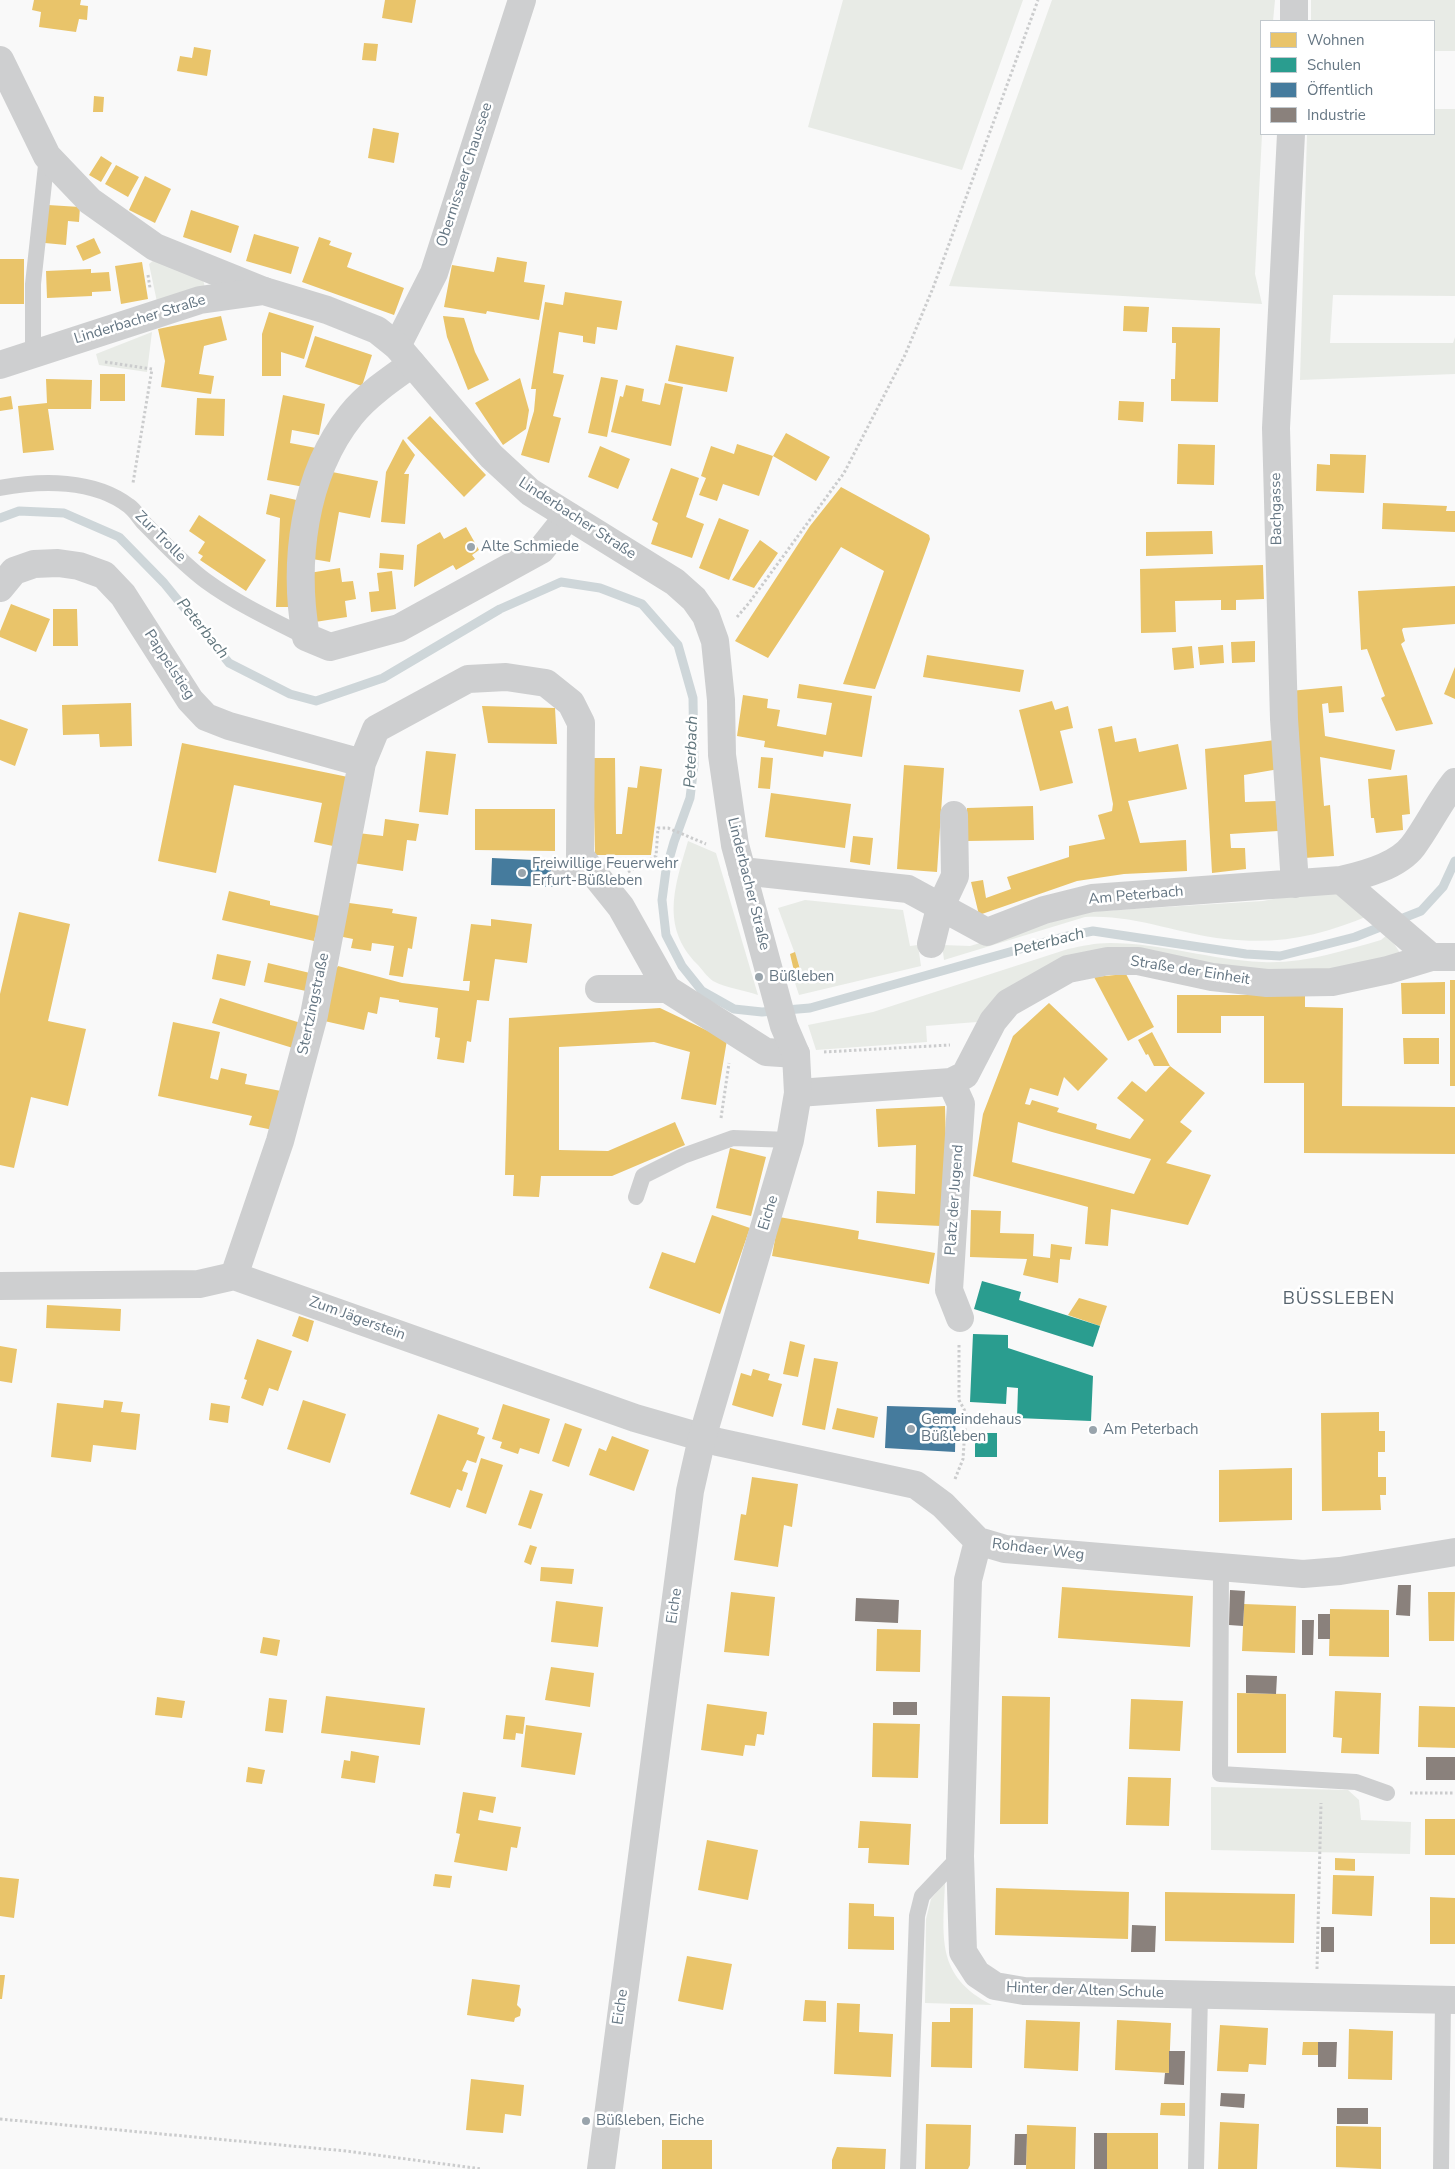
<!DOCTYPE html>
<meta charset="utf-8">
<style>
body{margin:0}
#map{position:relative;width:1455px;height:2169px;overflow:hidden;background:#f9f9f9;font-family:"Nunito Sans",sans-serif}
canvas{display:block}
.legend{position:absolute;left:1260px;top:20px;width:175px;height:115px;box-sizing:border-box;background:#fff;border:1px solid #c1c8cd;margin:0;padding:6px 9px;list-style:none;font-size:15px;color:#657683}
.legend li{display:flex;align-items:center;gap:10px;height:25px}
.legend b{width:25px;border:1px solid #c1c8cd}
</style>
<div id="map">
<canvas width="1455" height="2169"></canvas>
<ul class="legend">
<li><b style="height:14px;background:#e9c46a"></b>Wohnen</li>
<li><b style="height:14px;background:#2a9d8f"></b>Schulen</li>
<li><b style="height:14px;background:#457b9d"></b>Öffentlich</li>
<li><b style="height:14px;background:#8a817c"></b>Industrie</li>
</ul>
</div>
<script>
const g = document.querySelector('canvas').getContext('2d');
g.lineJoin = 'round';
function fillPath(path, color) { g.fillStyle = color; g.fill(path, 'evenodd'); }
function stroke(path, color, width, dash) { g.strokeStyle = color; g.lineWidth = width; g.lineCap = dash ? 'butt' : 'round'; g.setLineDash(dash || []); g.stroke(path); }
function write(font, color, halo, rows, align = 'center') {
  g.font = font + ' "Nunito Sans",sans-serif'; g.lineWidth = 5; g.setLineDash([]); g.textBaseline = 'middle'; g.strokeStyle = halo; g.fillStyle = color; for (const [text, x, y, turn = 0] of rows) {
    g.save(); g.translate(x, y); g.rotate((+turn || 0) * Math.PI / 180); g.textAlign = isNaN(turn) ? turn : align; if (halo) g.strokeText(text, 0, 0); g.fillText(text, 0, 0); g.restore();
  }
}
fillPath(new Path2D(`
 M843,0H1023L962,170L808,127Z
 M1052,0H1275L1273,21H1261L1262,134L1255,274L1262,304L949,286Z
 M1311,0H1455V51H1434V21H1311Z
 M1434,109H1455V296L1333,295L1330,343H1453L1455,337V374L1300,380L1307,134H1434Z
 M155,259L203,279L205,288L157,302L149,264Z
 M152,332L147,372L99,365L96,354Z
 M688,841L716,853L758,995C744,990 726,988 713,981C707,977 702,969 697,964C660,926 675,886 688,841Z
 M1304,893L1337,894L1370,915C1321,936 1279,945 1225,939C1178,934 1134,914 1085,917L944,960L942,945L970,946L1085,912L1263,901Z
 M805,900L903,910L910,946L918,945L921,966L799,995L795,983L800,981L798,971L801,970L778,908Z
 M1388,934L1400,953L1364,966L1317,971L1040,970C1013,983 993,996 977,1022L926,1026L927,1042L816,1050L808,1025L873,1012L1068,949C1082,946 1095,943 1110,943C1161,943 1211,960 1262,962C1303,964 1342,951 1381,940Z
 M1211,1787L1348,1790L1359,1800L1361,1820L1411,1822L1410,1854L1211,1850Z
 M945,1882C943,1937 935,1976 992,2005L925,2003L926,1919L931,1899Z`), '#e8ebe6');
fillPath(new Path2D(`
 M34,0H81L80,5L88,6L87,20L79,19L76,32L39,27L41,12L32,10Z
 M385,0H416L412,23L382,18Z
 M364,43L378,44L376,61L362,60Z
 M194,47L211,50L207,76L177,71L180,56L192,58Z
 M94,96L104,97L103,112H93Z
 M373,128L399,133L394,163L368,158Z
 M101,156L112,163L101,182L89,175Z
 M116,165L139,177L128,197L105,184Z
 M145,176L171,189L155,223L129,210Z
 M48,205L80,207L79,222L68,221L66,245L45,243Z
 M191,210L239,226L231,253L183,237Z
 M254,234L299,247L291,274L246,261Z
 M319,237L331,241L329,245L352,253L347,267L404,288L394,315L302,282Z
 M94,238L101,253L83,261L76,246Z
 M497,257L527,262L524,282L545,285L539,320L487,311L486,314L444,307L452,265L494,272Z
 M0,259H24V304H0Z
 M142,262L148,299L121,304L115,266Z
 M91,269V273L109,272L111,291L92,292V296L47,298L46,271Z
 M565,292L622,301L617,330L597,327L595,344L583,342V336L559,332L553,373L564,375L553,416L561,418L549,463L521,455L534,411L536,389H531L545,302L563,305Z
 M1124,306L1149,307L1147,332L1123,331Z
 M269,312L314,326L304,359L281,352V376H262V334Z
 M221,316L227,340L204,346L199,374L214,376L211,394L161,387L165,361L158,329Z
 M443,316L464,318L475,352L489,380L468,390L447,337Z
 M1172,327L1220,328L1218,402L1171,401V379H1175L1176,343H1172Z
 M315,336L372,355L362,386L305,367Z
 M676,345L734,357L727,392L668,381Z
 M100,374H125V401H100Z
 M601,377L618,380L607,437L588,433Z
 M520,378L529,410L526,429L503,445L475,403Z
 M46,379L92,380L91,409H48L54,450L23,453L18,406L47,403Z
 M665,383L683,387L671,446L611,432L620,396L623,397L626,385L644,389L642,401L660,405Z
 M283,395L325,404L319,435L292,430L290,443L316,448L309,488L267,480Z
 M11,396L13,409L0,411V398Z
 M197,398L225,399L224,436L195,435Z
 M1119,401L1144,402L1143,422L1118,420Z
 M430,416L486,475L464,497L407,438Z
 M786,433L830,457L816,481L773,456Z
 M403,439L415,455L404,474H409L405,524L381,522L386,472Z
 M737,444L773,456L759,496L723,484L717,501L699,495L706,478L701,476L711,446L734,454Z
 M1178,444L1215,445L1214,485L1177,484Z
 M600,446L630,459L618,489L588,477Z
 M1330,454L1366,455L1364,493L1316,491L1317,464L1330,465Z
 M671,468L699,478L686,517L704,524L692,558L651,544L658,523L652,520Z
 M327,471L378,481L370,518L339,512L330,562L306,558Z
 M841,487L929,535L930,539L875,689L843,684L884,571L841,547L768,658L735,641L810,526Z
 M270,494L301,501L293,607H276L280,518L266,514Z
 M1383,503L1447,506L1446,511H1455V532L1382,529Z
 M199,515L266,560L246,591L200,560L203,556L198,553L205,542L189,531Z
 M719,518L749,530L729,580L699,568Z
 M466,527L479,550L472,555L475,559L456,570L453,565L414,587L417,545L440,532L444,539Z
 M1212,531L1213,554L1146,556V532Z
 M760,540L778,553L754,588L732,580Z
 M380,553L404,555L403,570L379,568Z
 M1263,565L1264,599L1236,600V610H1221V600L1175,601L1176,632L1141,633L1140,569Z
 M340,568L342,582L353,581L356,599L345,601L347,617L315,622L309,573Z
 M392,571L396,609L371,612L369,592L379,591L377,573Z
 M1455,586V624L1403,628L1402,630L1405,641L1401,644L1433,724L1396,731L1381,698L1385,696L1367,649L1361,650L1358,591Z
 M11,604L50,619L36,652L0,637V631Z
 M53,609H77L78,646H53Z
 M1255,641V662L1232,663L1231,642Z
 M1223,645L1224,663L1200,665L1198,647Z
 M1192,646L1194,668L1174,670L1172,648Z
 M927,655L1024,670L1020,692L923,677Z
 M1455,667V699L1444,694Z
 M799,684L872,696L862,757L824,751L823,757L764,747L765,741L737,736L743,695L768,699L767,708L780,710L777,726L826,735L832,703L797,698Z
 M1342,686L1344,712L1329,713L1328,703L1322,704L1325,736L1395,750L1391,770L1320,757L1324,806L1330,805L1334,856L1304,858L1290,691Z
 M1052,701L1055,710L1068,706L1073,728L1060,731L1073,783L1040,791L1019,710Z
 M131,703L132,746L100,747L99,734L63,735L62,705Z
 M482,706L555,708L557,744L488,743Z
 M0,719L28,729L15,766L0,760Z
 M1112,726L1115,742L1136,738L1139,752L1178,744L1187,789L1128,801L1140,843L1186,840L1187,871L1124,874L1077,881L979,915L971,882L983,880L986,898L1011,889L1007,877L1069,857V846L1105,839L1098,815L1112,811L1113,804L1098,729Z
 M1275,740L1279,769L1244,775L1245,802L1276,801L1278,831L1230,834L1231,848H1245L1246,869L1212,873L1205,749Z
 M182,743L348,777L333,846L314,842L322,803L234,785L216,873L158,861Z
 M426,751L456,754L448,815L419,812Z
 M761,757L773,758L770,789L758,788Z
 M593,758H615L616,834H622L628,787L637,788L640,766L662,769L651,855H595Z
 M904,765L944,768L937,872L897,869Z
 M1407,775L1410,814L1402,815L1403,830L1376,833L1374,818H1371L1368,779Z
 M771,793L851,804L845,848L765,837Z
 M1033,806L1034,840L967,841V808Z
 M475,809H555V851L475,850Z
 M385,819L419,824L416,841L407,840L403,871L353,863L358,833L383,836Z
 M853,836L873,838L870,865L850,862Z
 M229,891L270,901V905L320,916L314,941L222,920Z
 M342,902L393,909L392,913L417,917L412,949L408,948L403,977L389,975L394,946L372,943L371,951L351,948L353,939L338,936Z
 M19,912L70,924L48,1021L86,1029L68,1106L31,1097L14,1168L0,1165V994Z
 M491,919L532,924L527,963L495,959L489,1001L477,1000L471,1042L467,1041L464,1063L437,1059L440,1038L435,1037L438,1008L399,1002V1000L380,997L377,1014L368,1012L364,1030L320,1020L329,980L338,966L402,983L469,991L470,981H463L471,924L491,926Z
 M795,952L800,969L794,971L790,954Z
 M217,954L251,961L245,986L212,979Z
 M268,963L310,973L306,991L264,982Z
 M1126,974L1154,1027L1128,1041L1094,977Z
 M1450,980H1455V1086H1450Z
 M1445,982V1014H1402L1401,983Z
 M1177,995H1305V1007L1343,1008L1342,1106L1455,1107V1154L1304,1153V1083H1264V1016H1221V1033H1177Z
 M220,998L304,1024L296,1049L212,1023Z
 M1049,1003L1108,1059L1078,1091L1064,1077L1058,1096L1030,1088L1025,1104L1030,1105L1032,1100L1059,1108L1057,1112L1097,1124L1096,1129L1130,1139L1144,1120L1117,1098L1132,1081L1146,1092L1170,1066H1154L1148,1054L1146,1055L1138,1040L1152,1032L1170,1066L1205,1093L1180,1122L1192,1131L1166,1163L1211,1175L1188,1225L1111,1209L1108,1246L1085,1244L1088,1207L973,1176L983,1114L1013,1036ZM1018,1122L1052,1132L1151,1159L1134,1194L1012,1162Z
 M660,1008L727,1040L716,1105L681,1099L690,1052L654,1042L559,1047V1150L608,1151L675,1122L685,1145L612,1176H541L539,1197L513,1196L514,1175H505L509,1018Z
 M173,1022L220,1032L210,1078L218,1080L221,1068L247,1074L245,1084L281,1091L273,1130L249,1125L252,1116L158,1096Z
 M1403,1038H1439V1064H1404Z
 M945,1106L946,1144L941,1226L876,1223L877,1191L915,1194L916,1145L878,1147L876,1109Z
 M730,1148L766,1157L751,1216L716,1208Z
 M971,1210L1001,1211L1000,1233L1034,1234L1033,1256L1050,1258L1051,1244L1072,1247L1070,1260L1060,1259L1058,1283L1023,1275L1027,1259L970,1257Z
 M712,1215L750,1228L720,1314L649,1288L662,1252L695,1263Z
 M779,1217L859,1231L858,1239L935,1253L929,1284L772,1256Z
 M1079,1298L1107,1306L1100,1326L1068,1315Z
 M47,1305L121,1309L120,1331L46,1328Z
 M299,1316L314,1321L308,1342L292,1336Z
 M257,1339L292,1351L278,1391L269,1388L263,1406L241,1398L247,1380L244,1379Z
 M790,1341L805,1345L798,1377L783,1374Z
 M0,1346L17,1349L12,1383L0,1381Z
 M814,1358L838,1362L825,1430L802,1425Z
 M753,1369L770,1374L768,1380L782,1384L773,1417L732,1405L741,1373L751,1376Z
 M104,1400L123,1402L121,1412L140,1414L136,1450L93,1445L91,1462L51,1457L57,1403L103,1408Z
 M303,1400L346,1414L330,1463L287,1449Z
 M211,1403L230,1406L228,1423L209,1420Z
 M503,1404L550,1419L539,1454L520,1448L518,1454L500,1448L502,1442L492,1439Z
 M837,1408L878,1417L874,1438L832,1429Z
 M1379,1412V1431H1385V1452H1378V1477H1386V1495H1380L1381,1510L1322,1511L1321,1413Z
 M438,1414L479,1428L477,1434L485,1437L476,1463L467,1460L462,1471L468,1473L462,1491L457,1489L450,1508L410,1494Z
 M565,1423L582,1429L569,1467L552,1461Z
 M612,1436L649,1450L634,1491L589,1475L599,1448L606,1451Z
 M481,1458L503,1465L486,1514L466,1507Z
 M1292,1468V1520L1219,1522V1470Z
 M752,1477L798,1484L792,1527L784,1525L778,1567L734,1560L741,1514L746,1515Z
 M530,1490L543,1494L531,1529L518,1525Z
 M530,1545L537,1547L531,1565L524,1562Z
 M541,1567L574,1569L572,1584L540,1581Z
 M1062,1587L1193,1596L1190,1647L1058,1638Z
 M731,1592L775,1597L769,1656L724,1652Z
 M1428,1592H1455L1454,1641H1429Z
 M556,1601L603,1607L598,1647L551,1642Z
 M1244,1604L1296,1606L1295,1653L1242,1651Z
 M1330,1609L1389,1610V1657L1329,1656Z
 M877,1629L921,1630L920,1672L876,1671Z
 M263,1637L280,1640L277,1656L260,1653Z
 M551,1667L594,1673L590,1707L545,1700Z
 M1335,1691L1381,1693L1379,1754L1341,1753L1342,1738L1333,1737Z
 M1237,1693L1286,1694V1753H1237Z
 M326,1696L425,1708L420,1745L321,1733Z
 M1002,1696L1050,1697L1048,1824H1000Z
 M157,1697L185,1701L182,1718L155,1715Z
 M269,1698L287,1700L283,1733L265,1731Z
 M1131,1699L1183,1701L1180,1751L1129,1749Z
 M707,1704L767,1712L764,1735L757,1734L755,1746L745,1745L743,1756L701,1750Z
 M1419,1706L1455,1707V1748L1418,1747Z
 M506,1715L525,1717L523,1734L516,1733L515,1740L503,1739Z
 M873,1723L920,1724L918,1778L872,1777Z
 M526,1725L582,1733L575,1775L521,1767Z
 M351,1751L379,1756L375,1783L341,1778L344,1760L350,1761Z
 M248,1767L265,1770L262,1784L246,1782Z
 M1128,1777L1171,1778L1169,1826L1126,1825Z
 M463,1792L496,1797L493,1813L480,1810L478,1820L521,1827L517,1848L511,1847L507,1871L454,1862L460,1834L456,1833Z
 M1425,1819H1455V1855H1425Z
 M860,1821L911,1824L909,1865L868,1863L869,1848H858Z
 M707,1840L758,1850L748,1900L698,1890Z
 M1335,1858L1355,1859V1871L1335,1870Z
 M435,1874L452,1876L450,1888L433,1886Z
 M1333,1875L1374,1876L1372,1916L1332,1914Z
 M0,1877L19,1879L14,1918L0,1916Z
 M996,1888L1129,1892L1128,1939L995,1935Z
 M1165,1892L1295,1894L1294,1943L1165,1941Z
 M1430,1897L1455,1898V1944H1430Z
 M849,1903L874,1904V1916L894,1917V1950L848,1949Z
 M687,1956L732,1964L723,2010L678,2001Z
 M0,1975H5L2,1999H0Z
 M472,1979L520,1985L517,2005L521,2009L520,2016L515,2018L514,2022L467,2015Z
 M805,2000L826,2001V2022L803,2021Z
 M837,2003L860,2004L859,2032L893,2034L891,2077L834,2074Z
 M950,2008H973L972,2068L931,2067L932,2022H950Z
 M1026,2020L1080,2022L1078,2071L1024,2068Z
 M1117,2020L1171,2023L1169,2073L1115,2070Z
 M1220,2025L1268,2028L1266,2065L1249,2064L1248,2072L1217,2071Z
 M1349,2029L1393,2031L1392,2080L1348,2079Z
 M1303,2042H1318V2055H1302Z
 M471,2079L524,2085L521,2116L505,2114L503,2133L466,2130Z
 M1161,2103H1185V2116L1160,2115Z
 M1220,2122L1259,2124L1257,2169H1218Z
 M926,2124L971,2125L970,2165L968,2169H925Z
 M1027,2125L1076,2127L1075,2169H1026Z
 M1336,2126L1381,2127V2169L1336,2167Z
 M1107,2133H1158V2169H1107Z
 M662,2140H712V2169H662Z
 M837,2147L886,2149L885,2169H832V2160Z`), '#e9c46a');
fillPath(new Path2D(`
 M982,1281L1021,1292L1019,1300L1100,1326L1093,1347L974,1309Z
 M973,1334L1008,1335V1348L1093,1376L1091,1421L1017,1418L1018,1388L1007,1387L1006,1404L970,1402Z
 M975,1433H997V1457H975Z`), '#2a9d8f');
fillPath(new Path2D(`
 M492,858L554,861L553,887L491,885Z
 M887,1406L956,1408L955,1452L885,1448Z`), '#457b9d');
fillPath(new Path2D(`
 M1398,1585H1411L1410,1616L1396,1615Z
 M1230,1590L1245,1591L1243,1626L1229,1625Z
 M856,1598L899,1600L898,1623L855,1621Z
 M1318,1614H1330V1639H1318Z
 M1302,1620H1314L1313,1655H1302Z
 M1246,1675L1277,1676L1276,1694L1246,1693Z
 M893,1702H917V1715H893Z
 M1426,1757H1455V1780H1426Z
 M1132,1925L1156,1926L1155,1952H1131Z
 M1321,1927H1334V1952H1321Z
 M1318,2042H1337L1336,2067H1318Z
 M1169,2051H1185L1184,2085L1164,2084L1165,2073H1169Z
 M1221,2093L1245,2094L1244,2108L1220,2106Z
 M1337,2108H1368V2124H1337Z
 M1094,2133H1107V2169H1094Z
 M1015,2134H1027L1026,2165H1014Z`), '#8a817c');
stroke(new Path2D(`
 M0,518L19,511L64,513L119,537L164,583L229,663L290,694L316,701L383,678L500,609L561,582L600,588L642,604L678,645L693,698L694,765L690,798L674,842L666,870L662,900L666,935L682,966L702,991L734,1009L762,1012L810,1008L1063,937L1093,931L1246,954L1280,956L1355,937L1421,911L1443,887L1455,861`), '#ced6d9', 9);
stroke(new Path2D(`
 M148,275L150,288
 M105,362L152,369L133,483
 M737,617L749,603L844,473L905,355L933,288L1038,0
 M628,872L656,856L658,828H668L706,844
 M824,1052L950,1045
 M721,1118L729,1063
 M955,1479L963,1459L966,1413L959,1400V1344
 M1410,1793H1455
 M1317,1969L1321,1803
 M0,2119L346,2151L482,2169`), '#cbcccd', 3, [2.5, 2.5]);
stroke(new Path2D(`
 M33,354V284L47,156
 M0,488C41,480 94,479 129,506C135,510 139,518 144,523C164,543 183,564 206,581C236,603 272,620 306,637
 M558,874L596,875
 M636,1197L643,1176L683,1156L733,1138L790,1140
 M1221,1567L1220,1774L1356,1782L1387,1793
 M908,2169L917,1916L922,1896L960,1856
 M1196,2169L1200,1995
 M1441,2169L1443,2000`), '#cecfd0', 16);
stroke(new Path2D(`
 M1294,21V0
 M0,60L47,156L90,201L155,247L264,291
 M1291,134L1276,428L1284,719L1295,884
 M397,346L434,273L522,0
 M412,364C392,378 367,395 351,415C303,475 293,564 306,637L330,647L399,628L541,550L568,516
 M0,588L14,571L34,564L58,563L79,566L104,575L123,595L190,700L206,717L229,726L362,763
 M742,871L908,889L987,932L1044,910L1092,898L1341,880C1364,875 1398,866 1413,846C1428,826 1439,802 1455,782
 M1341,880L1431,957
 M931,944L940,908L955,876L954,815
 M599,989H667
 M951,1082L961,1104L949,1290L960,1318
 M798,1093L951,1082L965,1075L993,1021L1008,1003L1068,969L1108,961H1138L1212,977L1267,983L1332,982L1388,970L1431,957H1455
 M234,1276L280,1141L314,1015L362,763L376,729L468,679L506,677L546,683L571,703L581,723L580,856L621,907L667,989L766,1052L796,1054
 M0,1286L199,1284L234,1276L635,1418L718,1442L916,1485L943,1505L978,1541L1005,1549L1303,1574L1340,1571L1455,1552
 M978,1541L968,1580L960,1856L963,1952L977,1974L995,1986L1024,1991L1455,2000`), '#cecfd0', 28);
stroke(new Path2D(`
 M0,365L200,300L264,291L327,310L377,330L397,346L491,456L530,492L675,582L694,599L706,616L715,641L721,700L722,755L735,845L784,1026L796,1054L798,1093L790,1140L702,1438L690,1491L601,2169`), '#cecfd0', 28);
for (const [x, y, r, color] of [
 [471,547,5,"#99a4ac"],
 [522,873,5,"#99a4ac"],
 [759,977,5,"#99a4ac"],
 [911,1429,5,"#99a4ac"],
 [1093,1430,5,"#99a4ac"],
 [586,2121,5,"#99a4ac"]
]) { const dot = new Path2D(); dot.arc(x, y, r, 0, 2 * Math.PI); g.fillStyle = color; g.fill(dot); stroke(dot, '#fff', 2); }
write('15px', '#657683', '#fff', [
 ["Obernissaer Chaussee",465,175,-72],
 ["Linderbacher Straße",140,320,-17],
 ["Bachgasse",1277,509,-91],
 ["Linderbacher Straße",577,519,33],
 ["Zur Trolle",160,537,45],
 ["Pappelstieg",169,665,57],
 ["Linderbacher Straße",748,884,76],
 ["Am Peterbach",1136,896,-5],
 ["Straße der Einheit",1190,971,9],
 ["Stertzingstraße",314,1004,-78],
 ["Platz der Jugend",955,1200,-86],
 ["Eiche",769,1213,-73],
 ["Zum Jägerstein",357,1319,20],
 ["Rohdaer Weg",1038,1550,7],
 ["Eiche",675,1606,-82],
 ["Hinter der Alten Schule",1085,1991,2],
 ["Eiche",621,2007,-82]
]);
write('15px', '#657683', '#fff', [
 ["Alte Schmiede",481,547],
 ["Freiwillige Feuerwehr",532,864],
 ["Erfurt-Büßleben",532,881],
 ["Büßleben",769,977],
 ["Gemeindehaus",921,1420],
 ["Büßleben",921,1437],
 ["Am Peterbach",1103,1430],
 ["Büßleben, Eiche",596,2121]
], 'left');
write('italic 16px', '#60757c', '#fff', [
 ["Peterbach",202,629,51],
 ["Peterbach",692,752,-88],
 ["Peterbach",1049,943,-15]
]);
g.letterSpacing = '1px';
write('18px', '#57646e', '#fff', [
 ["BÜSSLEBEN",1339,1300]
]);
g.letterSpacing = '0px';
</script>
